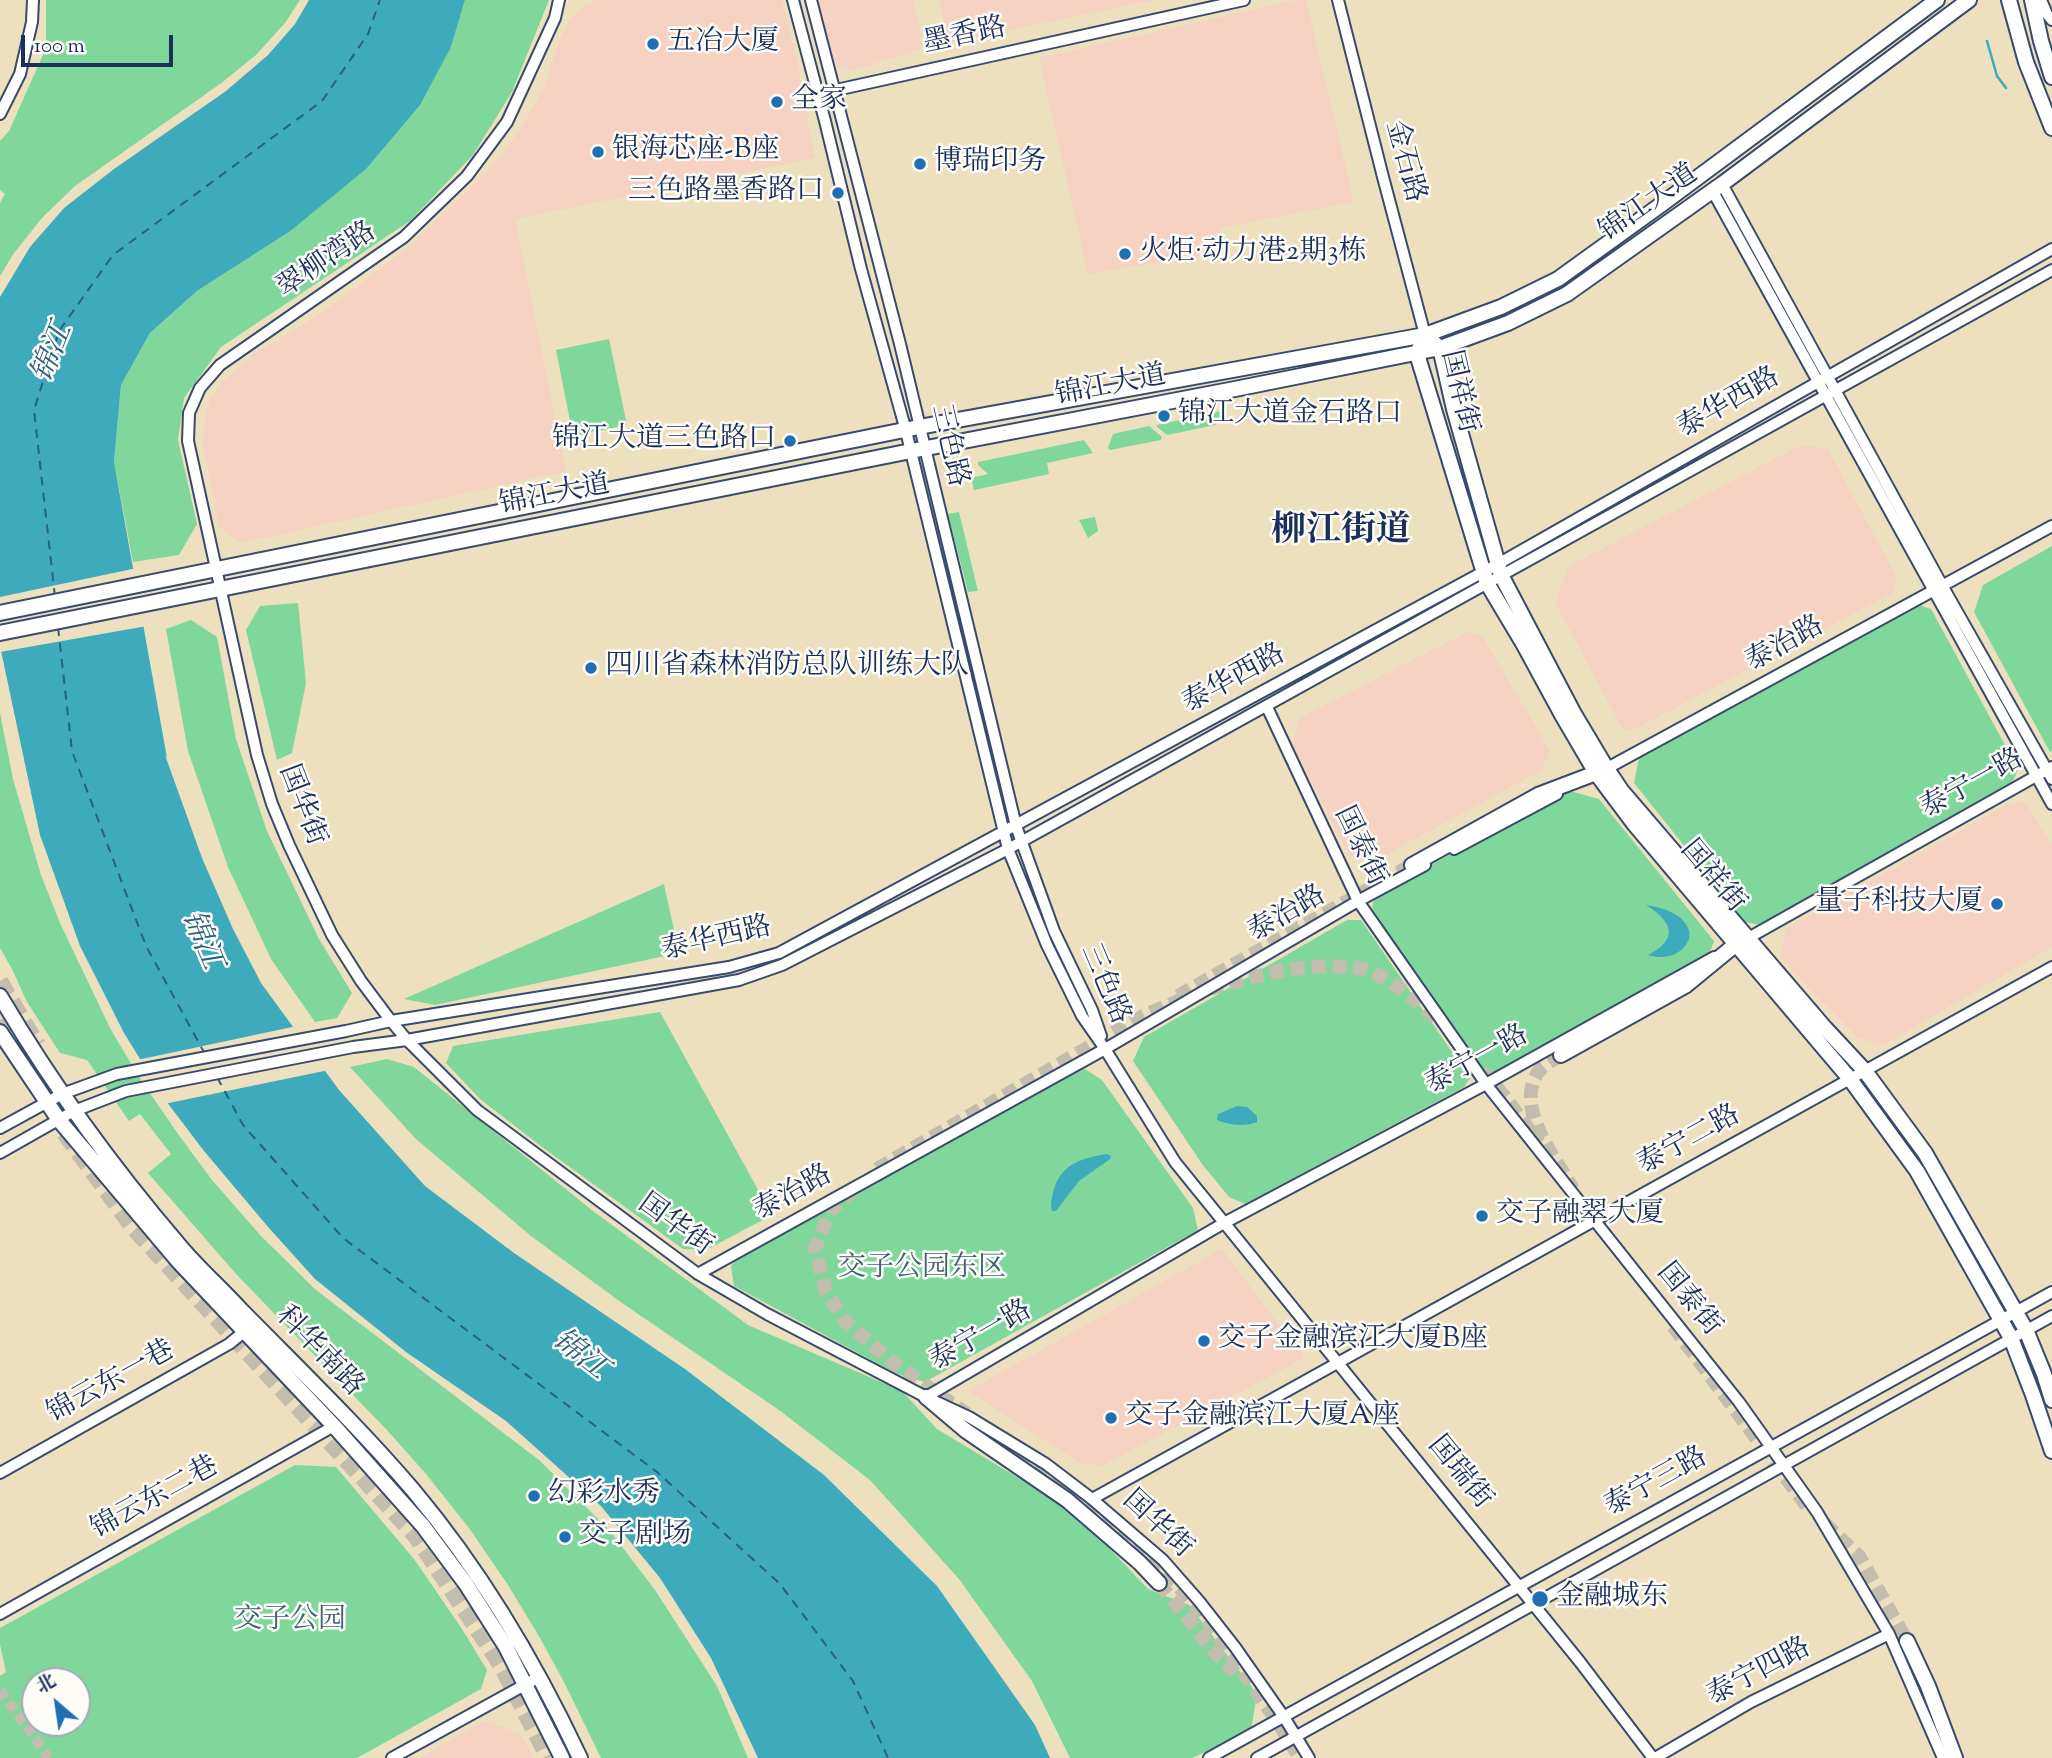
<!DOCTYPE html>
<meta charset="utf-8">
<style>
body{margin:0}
#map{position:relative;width:2052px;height:1758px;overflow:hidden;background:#ece0bf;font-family:"Sorts Mill Goudy","Noto Serif SC",serif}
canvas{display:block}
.north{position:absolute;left:21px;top:1667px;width:70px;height:70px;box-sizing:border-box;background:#fdfcf7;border:2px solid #a3aaba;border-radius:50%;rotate:331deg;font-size:19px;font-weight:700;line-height:28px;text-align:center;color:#1b2f5e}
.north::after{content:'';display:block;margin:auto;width:24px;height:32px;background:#1f6fb2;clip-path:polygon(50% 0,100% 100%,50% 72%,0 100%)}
.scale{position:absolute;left:21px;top:35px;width:152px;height:32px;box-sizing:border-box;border:4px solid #1b2f5e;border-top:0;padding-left:9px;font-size:21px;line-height:24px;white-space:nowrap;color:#1b2f5e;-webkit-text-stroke:5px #fdfcf7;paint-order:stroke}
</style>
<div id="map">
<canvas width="2052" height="1758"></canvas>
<div class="north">北</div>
<div class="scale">100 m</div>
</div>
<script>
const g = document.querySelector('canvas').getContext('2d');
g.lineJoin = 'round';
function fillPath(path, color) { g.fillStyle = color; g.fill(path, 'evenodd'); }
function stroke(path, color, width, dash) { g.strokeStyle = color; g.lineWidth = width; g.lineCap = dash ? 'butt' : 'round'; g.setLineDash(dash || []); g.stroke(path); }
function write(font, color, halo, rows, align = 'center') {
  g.font = font + ' "Sorts Mill Goudy","Noto Serif SC",serif'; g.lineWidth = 5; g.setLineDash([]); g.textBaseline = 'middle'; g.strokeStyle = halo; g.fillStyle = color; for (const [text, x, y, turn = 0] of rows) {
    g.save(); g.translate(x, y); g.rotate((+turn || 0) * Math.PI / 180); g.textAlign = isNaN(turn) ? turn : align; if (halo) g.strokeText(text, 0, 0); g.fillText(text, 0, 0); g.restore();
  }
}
fillPath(new Path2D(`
 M598,0H782L797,61L815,158L515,219L566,471L241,543L219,527L203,443L206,413L211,398L222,382L257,352L322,313L417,240L463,195L502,155L523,125L545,86L560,38L571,18L584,5Z
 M817,0H913L924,48L854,70L834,64Z
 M939,0H1154L948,43Z
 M1296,0H1306L1354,202L1220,228L1223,252L1088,274L1039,58Z
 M1801,445L1828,449L1896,576L1894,592L1635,729L1623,730L1555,602L1569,566Z
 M1468,632L1483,637L1550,751L1542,770L1374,861L1349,855L1292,744L1301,717Z
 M2025,802L2052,846V947L1883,1045L1858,1038L1780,958L1786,928L2009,804Z
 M1222,1249L1304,1358L1102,1466L1080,1463L968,1391Z
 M485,1721L521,1734L533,1758H419Z`), '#f5d2c2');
fillPath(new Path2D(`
 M46,0H300L285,23L256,55L220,84L75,186L42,218L14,253L0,276V203L5,194L0,190V141L9,131L46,48Z
 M465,0H549L512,92L473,155L410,221L221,347L184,398L178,440L197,524L179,555L133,562L114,462L121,385L150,333L197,291L289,232L451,47Z
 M609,339L627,425L573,436L556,350Z
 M1226,410L1227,414L1215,425L1167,435L1157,427V425Z
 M1149,426L1162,437L1161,440L1110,450L1108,448L1113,434Z
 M1084,440L1093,453L1047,463L1049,474L974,490L971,478L988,474L978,465V462Z
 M959,512L978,591L968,592L948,514Z
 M1095,517L1098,531L1088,538L1079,520Z
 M2052,546V751L2050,752L1974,612L1983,585Z
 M298,603L306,683L292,753L277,760L246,630L260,606Z
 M1919,605L1931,609L2018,769L2013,781L1759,925L1745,922L1634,783L1639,758Z
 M191,620L217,637L236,739L267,831L319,939L352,993L337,1018L315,1022L271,959L228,867L188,751L166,629Z
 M0,713L13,779L41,875L60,923L111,1030L141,1080L178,1134L212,1180L261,1236L316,1290L539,1460L610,1531L655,1590L717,1686L748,1758H601L565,1684L540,1638L508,1585L469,1528L426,1474L386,1429L237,1275L148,1173L171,1154L140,1114L129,1121L87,1060L60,1053L27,1002L12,969L0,948Z
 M1566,790L1599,799L1714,941L1709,954L1496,1076L1483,1070L1452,1032L1372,911L1374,897Z
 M664,884L679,953L435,1005L404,999Z
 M1347,920H1361L1470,1078L1464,1087L1245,1204L1229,1197L1202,1164L1133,1061L1144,1037Z
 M660,1012L772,1215L706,1250L683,1249L542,1147L480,1099L446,1063L453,1046Z
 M387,1059L414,1067L593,1211L748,1325L902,1391L937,1429L1075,1512L1148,1589L1189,1605L1257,1694L1251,1731L1192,1758H1070L1032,1681L959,1579L870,1480L779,1410L622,1303L531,1236L416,1139L350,1067Z
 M1082,1067L1102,1080L1193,1208L1198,1230L925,1382L897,1374L734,1286L731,1266L738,1258Z
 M295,1465L336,1467L414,1559L462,1629L487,1670L481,1689L357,1758H0V1676L6,1672L0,1644V1628ZM77,1681V1723H35V1681Z`), '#80d79b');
fillPath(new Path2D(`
 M309,0H465L451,47L420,105L366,169L289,232L197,291L150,333L121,385L114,462L167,758L165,755L202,858L233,929L261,983L339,1090L425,1186L514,1253L685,1369L824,1475L937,1586L1035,1725L1050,1758H758L711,1658L660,1578L601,1506L506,1421L406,1352L315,1279L269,1228L204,1151L166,1101L124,1033L80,946L40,835L0,646V297L30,247L64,208L114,169L226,91L268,55L295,24Z
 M1646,905C1660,907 1682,913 1688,928C1694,940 1681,954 1669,956C1661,958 1655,957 1648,955C1679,939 1673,922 1646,905Z
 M1237,1106L1247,1107L1257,1116V1122C1245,1127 1228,1125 1217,1120L1218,1114Z
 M1107,1154L1111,1156L1110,1159L1079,1181L1056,1211H1052C1050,1203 1052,1197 1054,1189C1062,1163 1083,1158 1107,1154Z`), '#3eabbc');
fillPath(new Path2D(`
 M137,568L147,626L0,652V597Z
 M297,1026L329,1070L164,1104L137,1060Z`), '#ece0bf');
stroke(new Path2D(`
 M1987,41L1997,76L2006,88`), '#3eabbc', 2.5);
stroke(new Path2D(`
 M55,597L34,410L59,331L113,255L322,101L368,34L380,0
 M58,627L72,751L146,946L205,1054
 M217,1077L243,1125L343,1238L657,1472L780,1584L853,1681L888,1758`), '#296184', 2, [9, 7]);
stroke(new Path2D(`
 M0,1690L49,1758`), '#c2bdac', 10, [10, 5]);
stroke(new Path2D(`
 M1209,989C1256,976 1308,961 1357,968C1385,972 1422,1004 1441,1024
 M1178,996L1412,865
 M1561,1055C1554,1060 1544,1064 1539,1071C1513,1107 1555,1157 1573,1189
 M1482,1071L1504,1096L1539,1143
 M877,1169L1143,1016L1190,996
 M854,1189L830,1211L815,1249L826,1292L846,1322L892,1362L967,1414
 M1673,1326L1809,1509
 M1002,1441L1119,1530L1162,1567L1205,1617L1279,1724L1300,1758
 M1824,1523L1859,1556L1907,1641
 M1159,1583L1212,1649L1235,1673`), '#c2bdac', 14, [14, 7]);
stroke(new Path2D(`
 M0,981L38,1045
 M0,1020L16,1044
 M44,1086L87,1144
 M64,1133L132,1227L416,1537L501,1666L548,1758
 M408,1494L474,1582`), '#c2bdac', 16, [16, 8]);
const minor = new Path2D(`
 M559,0L555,18L507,122L467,176L404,237L220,365L200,388L189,413L188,441L257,755L272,804L289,845L332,935L361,981L391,1021L407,1040L477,1110L698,1274L767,1314L926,1397L969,1417L1046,1464L1092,1499L1163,1560L1199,1601L1235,1647L1284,1717L1309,1758
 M793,0L825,121L861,269L906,431L1008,849L1047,945L1082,1016L1105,1049L1175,1162L1580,1662L1653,1758
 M811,0L900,344L1016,826L1054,931L1092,1010L1101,1036
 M1338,0L1383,177L1425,335
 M2041,0L2047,14L2052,20
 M818,94L1244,0
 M0,114L20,74L32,22L33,0
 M1722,184L1943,587L2052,779
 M1712,190L2052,804
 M1267,707L1358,901L1486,1084L1739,1402L1817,1512L1889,1634L1943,1758
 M1602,771L2052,526
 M1454,849L1557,794
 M1743,941L2052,767
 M0,1128L62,1094L117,1074L346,1031L391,1021L729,967L779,953L1498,564L2052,249
 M0,1153L74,1111L126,1091L353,1047L407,1040L739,980L782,965L1008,849L2052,270
 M698,1274L1105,1049L1358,901L1425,865
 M926,1397L1224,1223L1486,1084L1714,957
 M0,1473L229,1344L245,1331
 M1092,1499L2052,967
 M0,1614L334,1426
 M392,1758L539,1677
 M1209,1758L2052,1292
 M1257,1758L2052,1316
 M1655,1758L1751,1702L1889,1634`);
const major = new Path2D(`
 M2009,0L2026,62L2052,128
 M2032,0L2041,41L2052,77
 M0,613L919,427L1425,335L1501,307L1558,279L1662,204L1937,0
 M0,633L911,451L1235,389L1440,348L1508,323L1567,294L1722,184L1969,0
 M1412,865L1538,795L1596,773
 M0,996C52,1084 113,1168 179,1245C198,1268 221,1288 241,1310C299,1369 359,1427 413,1490C481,1571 535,1662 580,1758
 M0,1032L59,1120L178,1261L334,1426L423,1526L466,1584L506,1647L562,1758
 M1561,1055L1685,986L1735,945
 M926,1397L965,1430L1067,1500L1140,1563L1159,1583
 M2052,1400L2044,1374L2026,1330L1925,1153L1865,1071L1825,1028L1621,790L1607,769L1573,712L1501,575L1454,409L1440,348L1425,335L1417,354L1487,583L1524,645L1562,715L1596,773L1635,825L1850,1079L1917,1171L2011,1338L2033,1395L2052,1451
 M1907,1641L1928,1686L1955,1758`);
stroke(minor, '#3a4a6d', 14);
stroke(major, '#3a4a6d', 18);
stroke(minor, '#fff', 10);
stroke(major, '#fff', 14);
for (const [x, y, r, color] of [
 [653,44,7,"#1f6fb2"],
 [777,102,7,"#1f6fb2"],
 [598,152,7,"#1f6fb2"],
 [920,164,7,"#1f6fb2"],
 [838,193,7,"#1f6fb2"],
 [1125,254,7,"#1f6fb2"],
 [1164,416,7,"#1f6fb2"],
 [790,441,7,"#1f6fb2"],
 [591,668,7,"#1f6fb2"],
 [1997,904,7,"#1f6fb2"],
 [1482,1216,7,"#1f6fb2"],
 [1204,1341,7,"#1f6fb2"],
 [1111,1418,7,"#1f6fb2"],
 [534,1496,7,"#1f6fb2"],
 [565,1537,7,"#1f6fb2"],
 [1540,1599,9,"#1f6fb2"]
]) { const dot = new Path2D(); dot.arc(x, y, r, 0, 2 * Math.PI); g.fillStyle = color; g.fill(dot); stroke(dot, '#fdfcf7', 2.5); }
write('28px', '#1b2f5e', '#fdfcf7', [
 ["墨香路",965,38,-12],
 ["金石路",1403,162,75],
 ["锦江大道",1650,205,-35],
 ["翠柳湾路",328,262,-34],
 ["锦江大道",1111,388,-11],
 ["国祥街",1457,392,77],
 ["泰华西路",1730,405,-30],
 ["三色路",947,446,77],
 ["锦江大道",555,497,-11],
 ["泰治路",1786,646,-29],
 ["泰华西路",1235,681,-29],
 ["泰宁一路",1973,786,-29],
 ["国华街",300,806,69],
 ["国泰街",1358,847,64],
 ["国祥街",1711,878,50],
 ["泰治路",1288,916,-30],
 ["泰华西路",717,941,-13],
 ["三色路",1103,985,67],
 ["泰宁一路",1478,1062,-29],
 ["泰宁二路",1690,1142,-29],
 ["泰治路",794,1195,-29],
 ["国华街",674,1227,36],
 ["国泰街",1687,1301,51],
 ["泰宁一路",982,1338,-30],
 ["科华南路",318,1353,46],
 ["锦云东一巷",112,1384,-29],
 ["国瑞街",1458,1474,51],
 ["泰宁三路",1657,1484,-29],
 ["锦云东二巷",156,1500,-29],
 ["国华街",1156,1526,43],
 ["泰宁四路",1760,1674,-28]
]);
write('28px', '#1b2f5e', '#fdfcf7', [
 ["五冶大厦",667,44],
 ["全家",791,102],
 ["银海芯座-B座",612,152],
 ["博瑞印务",934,164],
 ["三色路墨香路口",824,193,"right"],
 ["火炬·动力港2期3栋",1139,254],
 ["锦江大道金石路口",1178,416],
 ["锦江大道三色路口",776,441,"right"],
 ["四川省森林消防总队训练大队",605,668],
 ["量子科技大厦",1983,904,"right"],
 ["交子融翠大厦",1496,1216],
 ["交子金融滨江大厦B座",1218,1341],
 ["交子金融滨江大厦A座",1125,1418],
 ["幻彩水秀",548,1496],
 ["交子剧场",579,1537],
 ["金融城东",1556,1599]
], 'left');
write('28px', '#396170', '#fdfcf7', [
 ["交子公园东区",922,1270],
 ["交子公园",290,1622]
]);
write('italic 30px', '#296184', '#fdfcf7', [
 ["锦江",55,354,-68],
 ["锦江",199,941,67],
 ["锦江",578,1357,38]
]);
write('bold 35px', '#1b2f5e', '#fdfcf7', [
 ["柳江街道",1341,534]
]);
</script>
